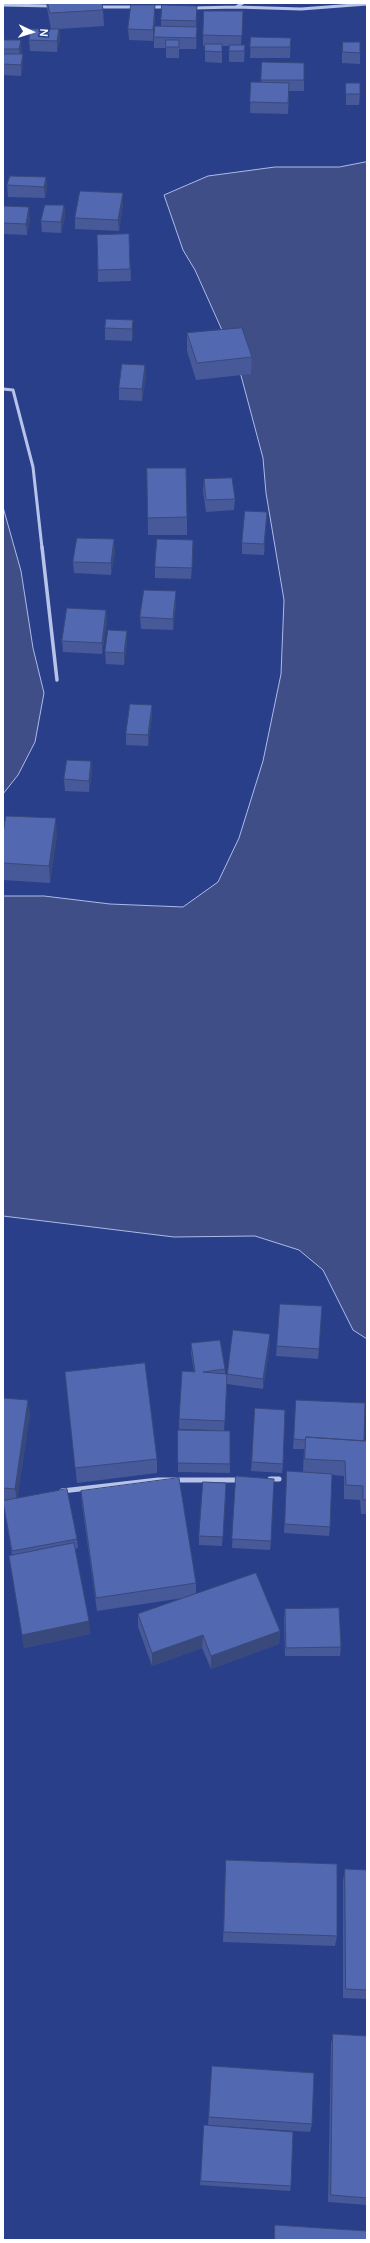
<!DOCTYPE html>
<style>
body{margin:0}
#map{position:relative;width:370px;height:2243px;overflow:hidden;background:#293f8a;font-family:Manrope,sans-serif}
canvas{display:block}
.frame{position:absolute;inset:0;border:4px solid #fff;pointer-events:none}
.north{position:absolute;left:12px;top:12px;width:40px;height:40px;-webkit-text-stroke:3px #293f8a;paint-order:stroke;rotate:94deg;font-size:11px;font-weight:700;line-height:16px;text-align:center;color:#fff}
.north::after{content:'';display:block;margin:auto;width:14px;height:18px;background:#fff;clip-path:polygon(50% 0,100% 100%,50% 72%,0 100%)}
</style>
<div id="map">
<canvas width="370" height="2243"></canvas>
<div class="frame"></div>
<div class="north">N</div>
</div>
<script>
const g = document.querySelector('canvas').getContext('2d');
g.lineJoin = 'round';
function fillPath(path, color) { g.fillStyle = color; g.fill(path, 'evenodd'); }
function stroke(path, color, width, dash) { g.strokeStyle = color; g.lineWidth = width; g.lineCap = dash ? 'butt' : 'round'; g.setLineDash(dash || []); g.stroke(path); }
const water = new Path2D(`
 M367,162V1339L353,1330L323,1270L299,1250L255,1236L174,1237L3,1216V896H44L110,904L183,907L218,882L239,838L263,761L281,674L284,600L266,493L263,458L239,368L195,270L183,250L164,195L208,176L275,167H339Z
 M3,507L21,571L33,648L44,693L35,742L18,775L3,794Z`);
fillPath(water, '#3f4e86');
stroke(water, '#acbbe9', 1);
stroke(new Path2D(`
 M3,5L51,6
 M98,7H135
 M150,7H167
 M236,7L301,9L367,4
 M192,8L236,7L243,3
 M3,389L13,390L33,467L42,548`), '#b7c3e9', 3);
stroke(new Path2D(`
 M42,547L57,680`), '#b7c3e9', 3.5);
stroke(new Path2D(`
 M270,1479H279
 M62,1491L158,1480H241`), '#b7c3e9', 5);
fillPath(new Path2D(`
 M46,3H102L103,10L104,26L59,29L60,40L57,52L30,51L29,40L51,29Z
 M243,11L241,45H245L244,62H229V46H222V63L205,62V46H203V35Z
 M155,16L153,41L129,40L128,29Z
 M197,17L196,27H197V38L196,49H179V58H166V48H154V37L161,26V20Z
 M251,37L291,38L290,58H250Z
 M3,40L22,51L21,54H23V65L21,76L3,75Z
 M343,42L360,53V64L342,63V53Z
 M262,62L304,80V91H289L288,114L250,113L251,82H261Z
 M346,83L360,94L359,105H346Z
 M46,177L47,188L45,198L8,197L7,185Z
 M123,204L119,231L75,229V218Z
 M64,205L65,217L61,233L42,232L41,221Z
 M3,206L30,219L27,235L3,234Z
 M129,234L131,281L98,282L97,235Z
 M133,320V332L132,341L105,340V328Z
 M187,333L252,357L251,374L196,380L187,351Z
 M146,376L142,401L119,400V388Z
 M147,468L187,517V535H148Z
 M204,479L235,499L234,510L206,512L203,491Z
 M267,512L264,555L242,554V543Z
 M115,551L111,575L74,573L73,562Z
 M193,551L191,579L155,578V567Z
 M176,603L173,630L141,629L140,617Z
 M106,610L107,621L102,654L63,652L62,641Z
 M127,642L124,665L106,664L105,652Z
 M152,705V716L148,746L126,745V734Z
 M91,761L92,772L89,792L65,791L64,779Z
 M3,834L57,835L50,883L3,880Z
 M280,1304L319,1349L318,1359L276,1356Z
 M270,1334V1344L263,1389L227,1384L224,1431L230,1464V1473L178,1472V1463L210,1430L179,1429V1419L194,1372L191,1353V1343L225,1369V1374H227Z
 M65,1372L157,1459V1473L77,1483Z
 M3,1398L30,1414L17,1499L77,1539L78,1548L75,1549L90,1634L24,1648L9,1556L12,1555L3,1502Z
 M296,1400L364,1441H367V1514H361L360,1500L344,1499V1476L332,1475L330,1527L329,1536L284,1533L287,1471L303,1472L304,1449H293Z
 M255,1408L283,1464L282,1473L251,1471Z
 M236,1476L271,1541L270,1550L232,1548Z
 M81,1491L196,1583V1594L280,1631L279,1644L211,1669L202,1648L152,1666L138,1627V1614L183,1598L97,1611L82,1505Z
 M226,1492L222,1546L199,1545V1536Z
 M285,1609L341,1647L340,1656H285L284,1618Z
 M226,1860L337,1936L335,1946L223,1942Z
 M345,1869L367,1870V1999L343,1998V1880Z
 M333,2034L367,2036V2205L328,2202L331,2044Z
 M212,2066L312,2124L310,2132L208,2125Z
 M204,2125L291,2186L290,2191L200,2185Z
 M275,2225L367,2240H274V2232Z`), '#475998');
fillPath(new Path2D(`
 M155,5V16L153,41V30Z
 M197,6V17L196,32V21Z
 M197,27V38L196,49V38Z
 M59,29L60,40L57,52V41Z
 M21,40L22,51L20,60L19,49Z
 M23,54V65L21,76V65Z
 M46,177L47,188L45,198L44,187Z
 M123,193V204L119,231L118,220Z
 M64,205L65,217L61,233V222Z
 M29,207L30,219L27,235L26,224Z
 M133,320V332L132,341V329Z
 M145,365L146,376L142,401V389Z
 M267,512L266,523L264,555V544Z
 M114,539L115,551L111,575V563Z
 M176,591V603L173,630V619Z
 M106,610L107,621L102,654V643Z
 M127,631V642L124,665V653Z
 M152,705V716L148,746V735Z
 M91,761L92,772L89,792V781Z
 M56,818L57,835L50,883L49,866Z
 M270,1334V1344L263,1389V1379Z
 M28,1400L30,1414L17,1503L15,1489Z
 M89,1621L90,1634L24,1648L22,1635Z
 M280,1631L279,1644L211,1669V1656Z
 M203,1635L202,1648L152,1666V1653Z`), '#39497c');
const building = new Path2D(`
 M48,3H102L103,10L50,13Z
 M131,5H155L153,30L128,29Z
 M162,5L197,6L196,21L161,20Z
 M204,11H243L242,36L203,35Z
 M155,26L197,27L196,38L154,37Z
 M31,29H59L57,41L29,40Z
 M251,37L291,38L290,47H250Z
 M3,40H21L19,49H3Z
 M166,40H179V47H166Z
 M343,42H360V53L343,52Z
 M205,44H222V52L205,51Z
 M230,45H245L244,51H229Z
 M3,54H23L21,65L3,64Z
 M262,62L304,63V80H261Z
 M251,82L289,83L288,103L250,102Z
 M346,83H360V94H346Z
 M10,176L46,177L44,187L7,185Z
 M80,191L123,193L118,220L75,218Z
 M45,205H64L61,222L41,221Z
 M3,206L29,207L26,224L3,223Z
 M129,234L130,269L98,270L97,235Z
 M106,319L133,320L132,329L105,328Z
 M242,328L252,357L197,363L187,333Z
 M122,364L145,365L142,389L119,388Z
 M147,468H186L187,517L148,518Z
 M232,478L235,499L206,500L204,479Z
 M245,511L267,512L264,544L242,543Z
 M77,538L114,539L111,563L73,562Z
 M157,539L193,540L192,568L155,567Z
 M144,590L176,591L173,619L140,617Z
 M67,608L106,610L102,643L62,641Z
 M108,630L127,631L124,653L105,652Z
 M130,704L152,705L148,735L126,734Z
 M67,760L91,761L89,781L64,779Z
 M6,816L56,818L49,866L3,863V834Z
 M280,1304L322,1306L319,1349L277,1346Z
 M233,1330L270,1334L263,1379L227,1374L225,1421L179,1419L182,1371L195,1372L191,1343L220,1340L225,1369L203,1372L227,1374Z
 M145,1363L157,1459L75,1468L65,1372Z
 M3,1398L28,1400L15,1489L3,1488Z
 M296,1400L365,1403L364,1441L306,1437L305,1440L294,1439Z
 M255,1408L285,1410L283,1464L252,1462Z
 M178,1430L230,1431V1464L178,1463Z
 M306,1437L367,1441V1500H363V1486L346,1485L345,1461L305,1459Z
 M287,1471L332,1474L330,1527L285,1524Z
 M236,1476L274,1479L271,1541L232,1539Z
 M179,1478L196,1583L96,1598L81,1491Z
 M203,1482L226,1483L223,1537L199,1536Z
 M67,1489L77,1539L12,1551L3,1501Z
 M74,1543L89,1621L22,1635L9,1556Z
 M256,1573L280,1631L211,1656L203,1635L152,1653L138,1614Z
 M339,1608L341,1647L286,1648L285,1609Z
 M226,1860L337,1864V1936L224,1932Z
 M345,1869L367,1870V1990L346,1989Z
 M333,2034L367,2036V2198L331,2195Z
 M212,2066L314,2073L312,2124L209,2117Z
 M204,2125L293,2132L291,2186L201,2181Z
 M275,2225L367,2231V2240H275Z`);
fillPath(building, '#5268b1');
stroke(building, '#39497c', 1);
</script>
